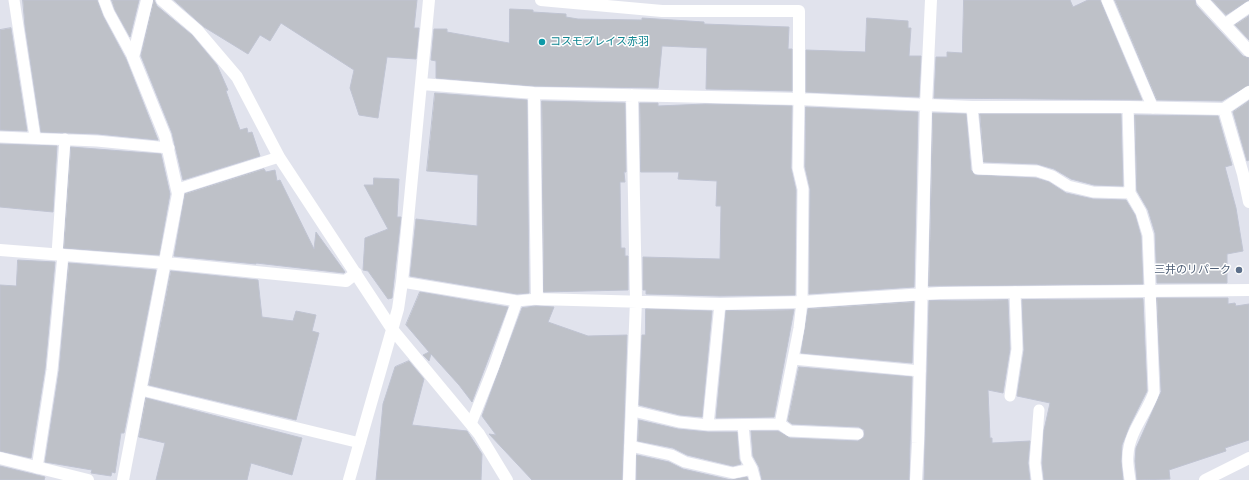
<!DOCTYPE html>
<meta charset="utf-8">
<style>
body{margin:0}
canvas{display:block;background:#e1e3ed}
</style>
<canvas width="1249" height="480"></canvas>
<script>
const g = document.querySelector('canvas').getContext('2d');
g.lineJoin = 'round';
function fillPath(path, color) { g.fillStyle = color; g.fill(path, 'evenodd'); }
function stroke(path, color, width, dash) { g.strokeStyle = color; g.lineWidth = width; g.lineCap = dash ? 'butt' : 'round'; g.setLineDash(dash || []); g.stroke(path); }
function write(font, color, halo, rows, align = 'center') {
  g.font = font + ' Figtree,"Noto Sans JP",sans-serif'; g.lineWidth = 3; g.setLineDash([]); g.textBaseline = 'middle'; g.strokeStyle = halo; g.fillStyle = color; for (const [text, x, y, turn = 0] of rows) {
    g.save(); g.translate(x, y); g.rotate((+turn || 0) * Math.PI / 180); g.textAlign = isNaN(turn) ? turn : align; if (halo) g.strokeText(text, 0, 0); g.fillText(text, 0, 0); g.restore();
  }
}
const building = new Path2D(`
 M23,0H97L103,16L126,59L158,140L98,134L41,132L25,26Z
 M112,0H139L130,37L115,10Z
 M154,0L157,6L192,35L217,65L228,90L226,91L240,130L247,128L248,133L252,132L260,156L183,180L172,133L141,56Z
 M174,0H417L414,28H419L416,59L387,57L378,118L359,115L350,88L354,70L281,23L270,41L260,35L248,54L204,27Z
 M964,0H1070L1073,7L1088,0H1100L1142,100L934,98L936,57H947V52L962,53Z
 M1115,0H1195L1196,5L1243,56L1249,58V85L1222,101L1157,100Z
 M1212,0H1249L1226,15Z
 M510,9L533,10V12L566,14V17L578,19L642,20V18L704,22V24L789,27L788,49H792V91L706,89L707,48L662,46L658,88L534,86L436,78V61L431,60L434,29H447V32L509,43Z
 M1249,16V40L1235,25Z
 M867,18L908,21V28H911L909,56H921L919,97L806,92V50L865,52Z
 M11,28L27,131L0,130V30Z
 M435,93L527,100L529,293L517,294L410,276L416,219L477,226L478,175L427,171Z
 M542,101L625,103L626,172H624L625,182H620L621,248H625V256H628V290L544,292Z
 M1249,101V160L1247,161L1233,112Z
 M640,103H658V106L705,104L792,106L791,168L796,190L795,295L720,296L646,294V290H643V257L720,259L721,206H716L717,181L678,179L679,172H641Z
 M806,107L918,112L914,287L809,294L810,189L805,167Z
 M933,113L966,114L971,170L975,175L1036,178L1049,182L1066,193L1093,199L1126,200L1135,215L1141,236L1143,284L929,286Z
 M980,114H1121L1123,186L1094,185L1071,179L1054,169L1037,164L984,162Z
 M1135,115L1218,116L1232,165L1225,167L1236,208L1243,251L1227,254V283H1157L1155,233L1148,210L1137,191Z
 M0,144L57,146L53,212L0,207Z
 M71,147L161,154L170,194L159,255L64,248Z
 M264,169L266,172L275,170L277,181L280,180L314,249L316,232L345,272L344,273L256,263V264L174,256L185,194Z
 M374,178L399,179L397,217H401L392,298L388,299L368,271L363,270L365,238L388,229L364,185H373Z
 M18,260L55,262L45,369L31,458L0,451V285L16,286Z
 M69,263L156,270L124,433H121L115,473L112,472L111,476L91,473L92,470L45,462L59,371Z
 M171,271L258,280L262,317L293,321L296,311L316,315L312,331L319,333L296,420L149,385Z
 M420,292L508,307L472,402L459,385L431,354L429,361L423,355L429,352L406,325Z
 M1157,298H1228V304L1235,303L1236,306L1249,304V440L1225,448L1226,451L1169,470L1170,479L1137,480L1135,461L1136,448L1161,392Z
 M1143,299L1147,391L1129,427L1122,445L1121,461L1123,480H1044L1042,463L1044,430L1050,403L1017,396L1024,350L1022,300Z
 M1008,300L1010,349L1003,393L988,390L990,438H992V443L1030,441L1028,463L1030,480H924L929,301Z
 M914,302L912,363L801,353L808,309Z
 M536,306L554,307L548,322L588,336L627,335L622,480H532L489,434L496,435L482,416L522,308Z
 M646,309L712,311L702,417L680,415L639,405L642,335H645Z
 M794,310L774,417L716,418L726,311Z
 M409,361L424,379L412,425L467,431L482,454L481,480H376L383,404L395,367Z
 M799,367L912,377L909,480H762L759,467L753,456L751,431H778L790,438L858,441L864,437V430L859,427L792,424L788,421Z
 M146,398L302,438L292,475L251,463L247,480H156L165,443L139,437Z
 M639,420L678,429L708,432H737L739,459L741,464L733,466L687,455L673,448L638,441Z
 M637,455L669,462L683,469L731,480L747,477L748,480H637Z
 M0,466L45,477L44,480H0Z`);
fillPath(building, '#bec1c8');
stroke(building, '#c0c4d2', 1);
stroke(new Path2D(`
 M14,0L35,137
 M104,0L109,13L133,57
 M1107,0L1153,108
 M1225,24L1249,7
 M972,107L978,169L1037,171L1052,176L1068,186L1093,192L1130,193L1141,212L1148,235L1154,392C1147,413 1129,432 1128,455C1127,463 1129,472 1130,480
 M1128,107L1130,193
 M0,137L97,141L169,148
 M178,189L279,157
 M57,254L65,139
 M402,282L517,301L537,299
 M793,359L920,371
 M141,390L360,443
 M1010,396L1017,349L1015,292
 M633,411L679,422L708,425L780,424L790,431L858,434
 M471,424L494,366L517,301
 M780,424L799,328L802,302L803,189L798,168L799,99
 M708,425L720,304
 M743,425L746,458L752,469L755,480
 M630,446L671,455L685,462L733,473L752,469
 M37,468L52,370L63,255
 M1037,480L1035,463L1039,410`), '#fff', 11);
stroke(new Path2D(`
 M162,0L197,30L237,77L279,157L392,329L479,434L507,480
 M541,0L662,11H799V99
 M1202,0L1249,51
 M422,84L534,93L799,99L972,107H1128L1224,109L1249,92
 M534,93L537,299L720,304L802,302L940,293L1249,290
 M1224,109L1243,174L1249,202
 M0,250L166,263L346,281L356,273
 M0,458L88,480
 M123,480L178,194L165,136L133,57L147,0
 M349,480L398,309L402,282L429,0
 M629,480L636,300L632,95
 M916,480L918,443L926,105L931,0
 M1205,480L1249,458`), '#fff', 12);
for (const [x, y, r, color] of [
 [542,42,4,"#0f9aa8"],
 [1239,270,4,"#5c6f8a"]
]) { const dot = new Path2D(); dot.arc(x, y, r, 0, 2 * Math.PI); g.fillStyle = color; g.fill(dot); stroke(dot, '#fff', 1.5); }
write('11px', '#0d838f', '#fff', [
 ["コスモプレイス赤羽",550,42]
], 'left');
write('11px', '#4e5e75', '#fff', [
 ["三井のリパーク",1231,270]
], 'right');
</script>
